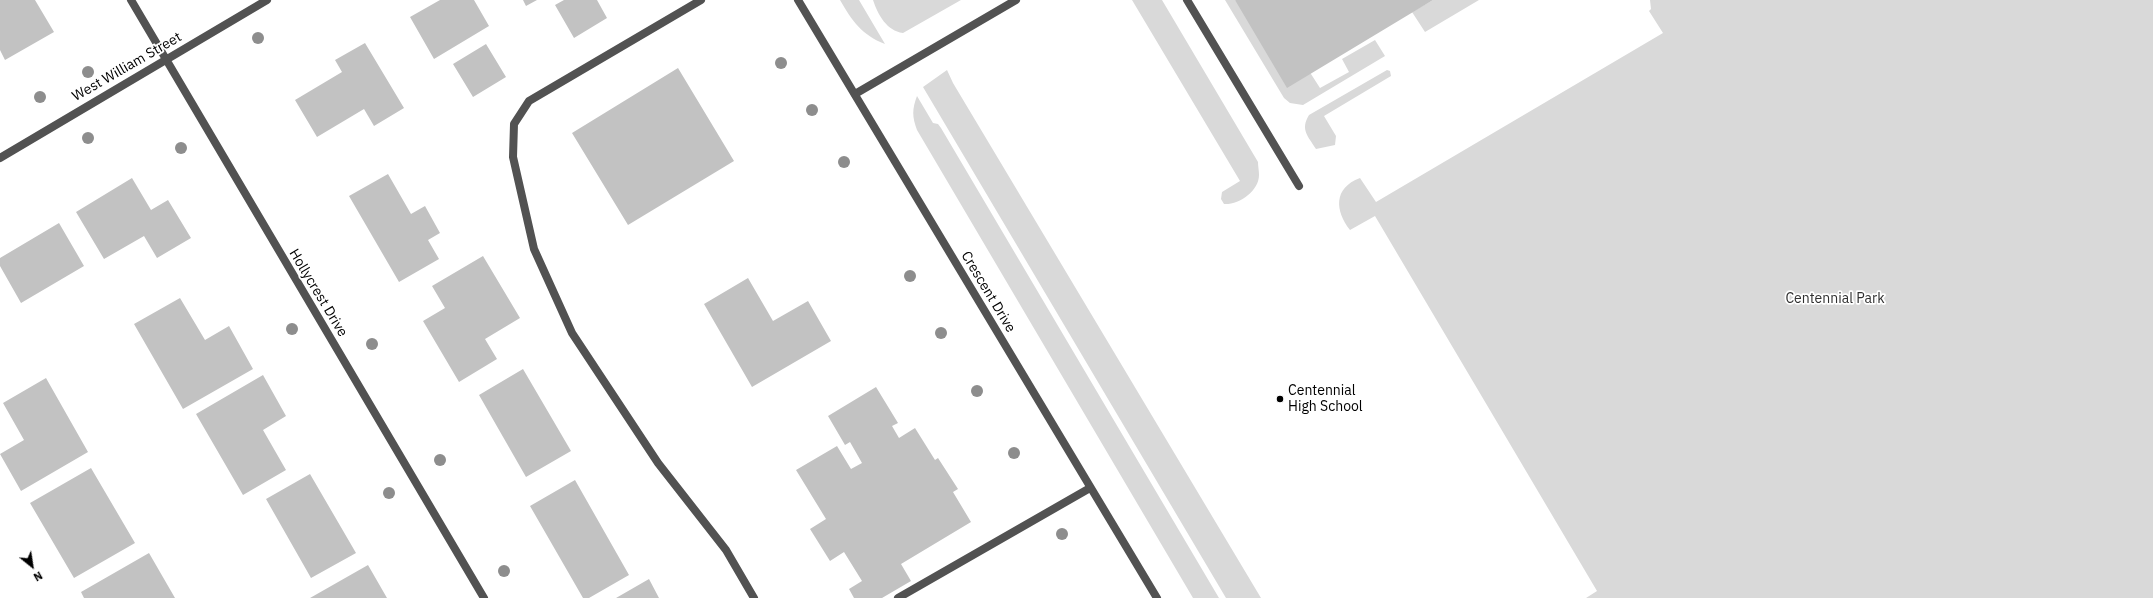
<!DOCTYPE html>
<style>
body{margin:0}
#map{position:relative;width:2153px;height:598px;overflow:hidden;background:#fff;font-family:"IBM Plex Sans",sans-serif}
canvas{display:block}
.north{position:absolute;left:12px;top:546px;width:40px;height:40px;-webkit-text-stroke:3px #fff;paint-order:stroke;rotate:150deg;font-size:11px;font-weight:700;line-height:16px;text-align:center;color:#000}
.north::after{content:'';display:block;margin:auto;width:14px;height:18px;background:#000;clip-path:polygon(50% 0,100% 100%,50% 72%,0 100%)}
</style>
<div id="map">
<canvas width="2153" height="598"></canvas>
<div class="north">N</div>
</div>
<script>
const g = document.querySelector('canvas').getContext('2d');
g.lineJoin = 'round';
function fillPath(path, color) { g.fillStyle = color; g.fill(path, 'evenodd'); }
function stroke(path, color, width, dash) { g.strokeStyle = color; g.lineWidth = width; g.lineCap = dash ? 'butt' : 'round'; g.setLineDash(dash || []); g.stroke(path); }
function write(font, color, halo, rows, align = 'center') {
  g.font = font + ' "IBM Plex Sans",sans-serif'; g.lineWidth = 3.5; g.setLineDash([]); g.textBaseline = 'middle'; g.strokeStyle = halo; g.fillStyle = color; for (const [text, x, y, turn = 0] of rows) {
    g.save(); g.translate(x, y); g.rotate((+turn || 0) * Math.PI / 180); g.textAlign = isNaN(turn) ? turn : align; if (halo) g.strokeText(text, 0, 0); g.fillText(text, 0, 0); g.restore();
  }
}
fillPath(new Path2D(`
 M840,0H859L885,44C862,35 852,21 840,0Z
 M873,0H961L903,33C887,31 878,15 873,0Z
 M1132,0H1162L1258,162C1258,166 1259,171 1259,175C1259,191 1239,205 1224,204L1221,199L1222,192L1240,181Z
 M1225,0H1235L1311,74L1320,88L1349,72L1342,59L1375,40L1385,56L1303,105L1290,103L1284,98Z
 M1433,0H1479L1425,32L1412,12Z
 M1650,0H2153V598H1586L1597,591L1375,216L1350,230C1335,211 1333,188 1360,178L1376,202L1663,33L1649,11L1651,9Z
 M947,70L953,83L1261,598H1226L923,87Z
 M1387,70L1390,71L1391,76L1324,116L1336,136L1335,145L1316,149C1308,136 1300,130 1309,115Z
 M917,96L933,123L938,124L941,128L1219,598H1193L917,130C912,117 912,109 917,96Z`), '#d9d9d9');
fillPath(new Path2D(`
 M0,0H35L54,32L5,60L0,50Z
 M440,0H474L489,26L434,59L410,17Z
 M523,0H537L526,6Z
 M564,0H597L607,18L574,38L555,5Z
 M1235,0H1433L1287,88Z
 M365,43L404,108L374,126L364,109L317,137L295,100L342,72L335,60Z
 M486,44L506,77L473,97L453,64Z
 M678,68L734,161L628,225L572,133Z
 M388,174L411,214L425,206L440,233L428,240L439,259L399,282L349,196Z
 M132,178L151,210L168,200L191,238L157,258L144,236L104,259L76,212Z
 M59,223L84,266L21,303L0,266V258Z
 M483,256L520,318L485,339L497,359L459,382L423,321L445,308L432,286Z
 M748,278L773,321L808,301L831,341L752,387L704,304Z
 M180,298L205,340L229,326L253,369L183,409L134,324Z
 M523,369L571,451L526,477L479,395Z
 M263,375L286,416L263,430L286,470L243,495L196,414Z
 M46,378L88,452L21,491L0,454L24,440L3,403Z
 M876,387L898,423L892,426L899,438L915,428L935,460L938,458L958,489L953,492L971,522L901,564L911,581L882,598H854L849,589L862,581L844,552L830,561L810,529L826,519L796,470L837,446L851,469L862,463L850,442L845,445L828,416Z
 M91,468L135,543L74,578L30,503Z
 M310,474L356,553L311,578L266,499Z
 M575,480L629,575L589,598H583L530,506Z
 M149,553L175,598H84L81,592Z
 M368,565L387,598H310Z
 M649,579L659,598H616Z`), '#c2c2c2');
stroke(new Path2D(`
 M701,0L529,101L514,124L513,157L534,249L572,333L658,463L726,550L754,598
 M1187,0L1299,186
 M855,94L1016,0
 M898,598L1090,488`), '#525252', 8);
stroke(new Path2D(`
 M131,0L484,598
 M798,0L1157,598
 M0,158L267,0`), '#525252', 8);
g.fillStyle = '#8d8d8d';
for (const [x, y] of [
 [258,38],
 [781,63],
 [88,72],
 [40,97],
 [812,110],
 [88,138],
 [181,148],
 [844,162],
 [910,276],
 [292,329],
 [941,333],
 [372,344],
 [977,391],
 [1014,453],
 [440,460],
 [389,493],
 [1062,534],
 [504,571]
]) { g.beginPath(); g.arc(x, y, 6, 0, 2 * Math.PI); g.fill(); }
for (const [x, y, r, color] of [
 [1280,399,4,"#000"]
]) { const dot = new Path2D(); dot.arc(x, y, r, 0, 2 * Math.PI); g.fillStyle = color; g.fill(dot); stroke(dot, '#fff', 1.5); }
write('14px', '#000', '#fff', [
 ["West William Street",127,67,-30],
 ["Crescent Drive",988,292,59],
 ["Hollycrest Drive",318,293,59]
]);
write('14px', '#303030', '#fff', [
 ["Centennial Park",1835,299]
]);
write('14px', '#000', '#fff', [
 ["Centennial",1288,391],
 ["High School",1288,407]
], 'left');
</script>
